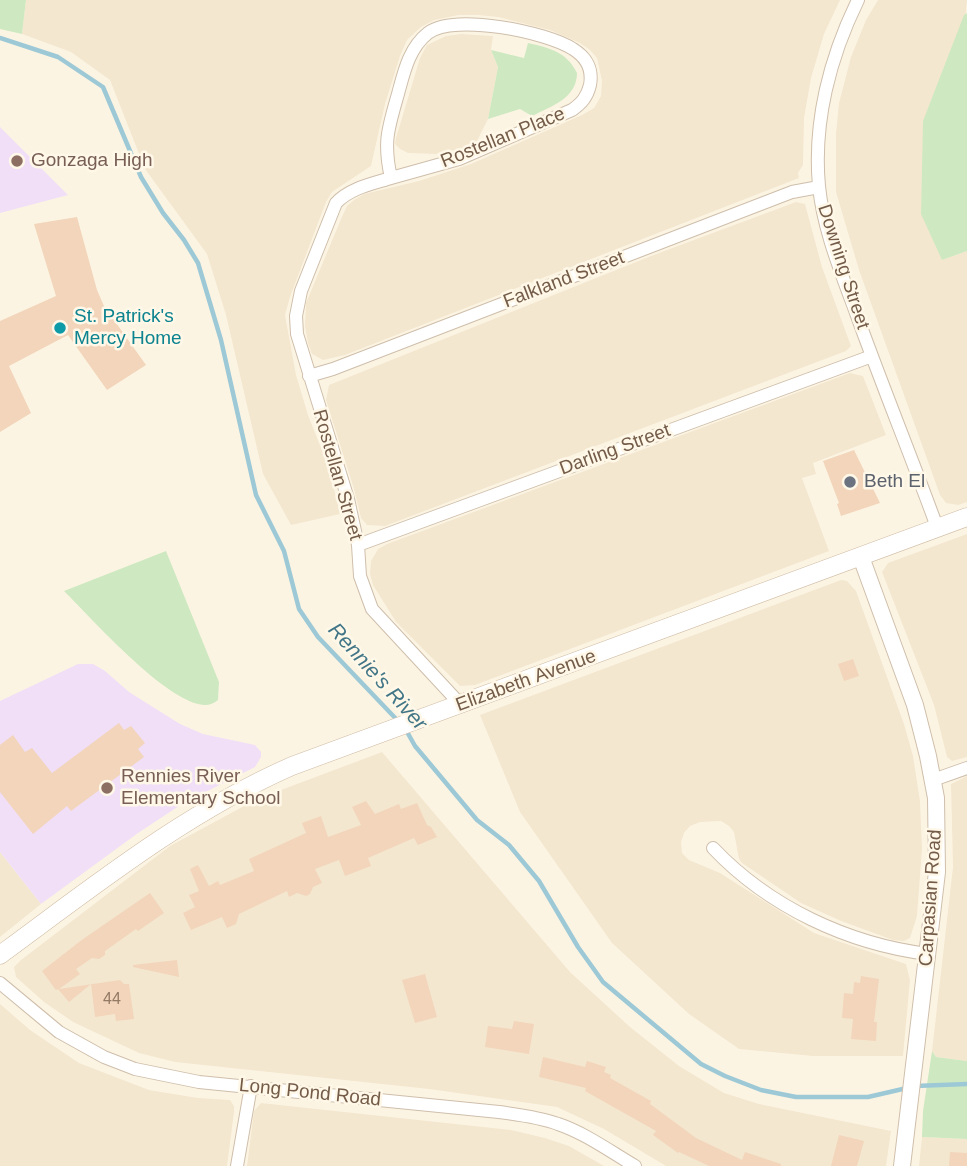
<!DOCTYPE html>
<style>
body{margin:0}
canvas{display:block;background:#fcf4e2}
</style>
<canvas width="967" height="1166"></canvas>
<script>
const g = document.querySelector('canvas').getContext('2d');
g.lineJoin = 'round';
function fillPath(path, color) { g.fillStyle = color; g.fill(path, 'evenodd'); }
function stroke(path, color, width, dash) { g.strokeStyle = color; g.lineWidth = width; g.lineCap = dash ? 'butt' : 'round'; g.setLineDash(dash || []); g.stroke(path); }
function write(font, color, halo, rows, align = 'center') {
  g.font = font + ' Helvetica,sans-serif'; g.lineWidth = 5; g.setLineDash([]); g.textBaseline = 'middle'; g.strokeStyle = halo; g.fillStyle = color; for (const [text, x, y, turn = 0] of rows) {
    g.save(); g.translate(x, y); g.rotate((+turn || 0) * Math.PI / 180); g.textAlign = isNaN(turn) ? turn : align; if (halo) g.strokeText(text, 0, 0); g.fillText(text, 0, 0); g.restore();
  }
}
fillPath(new Path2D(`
 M26,0H840L824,34L811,78L804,118L803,165L798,173L799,178L345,355L323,360L312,354L308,343L305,326L306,303L341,219L347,206L354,200L364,194L419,181L471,164L582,115L594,108L601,96L602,81L597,58L590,50L580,43L550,30L498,17L478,15H459L434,20L421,27L407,40L400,56L385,104L371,166L332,192L326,202L290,297L285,315L296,375L308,415L329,468L340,514L291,525L263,474L226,315L207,254L145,169L110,80L71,52L22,34Z
 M878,0H967L942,260L967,251V502L958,505L946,503L940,495L859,270L836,192V134L839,103L851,57L866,20Z
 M461,34L493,36L491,50L498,67L488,119L477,141L461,149L436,154L408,153L400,149L395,144L396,138L420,58L427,45L446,36Z
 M796,202L805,204L822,267L851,346L846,351L385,526L367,525L361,518L354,489L326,400L329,385L651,256Z
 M850,373L863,376L886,435L813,463L816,474L802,478L829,551L475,685L460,686L396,622L373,585L370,574L371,561L378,549L387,544Z
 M967,534V757L952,761L947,757L934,705L882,572L888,563Z
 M841,580L847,581L856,591L904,724L913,756L920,801L922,849L917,916L910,938L904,941L893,940L841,921L801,903L742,863L739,859L734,832L729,826L721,821L700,822L690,826L684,833L681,842L682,853L689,860L720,873L814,933L906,964L910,980L903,1056H813L739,1049L689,1014L612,943L520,812L480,715Z
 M382,752L570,972L630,1027L679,1066L724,1093L759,1104L891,1131L886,1166H666L604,1129L557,1107L429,1089L175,1062L139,1053L73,1022L44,1002L16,977L14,967L21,960L170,846L257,799Z
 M967,776V1061L936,1057L932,1051L953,867L951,784Z
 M0,852L41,904L0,937Z
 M0,1004L30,1030L79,1063L149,1090L198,1098L230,1100L234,1106V1112L227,1166H0Z
 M261,1103L511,1130L545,1138L569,1146L604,1166H247L254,1111Z
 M922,1137L967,1139V1166H919Z`), '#f4e7d0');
fillPath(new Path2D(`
 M0,127L68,195L0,213Z
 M78,664H93L105,671L129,692L180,724L203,734L255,745L261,752V757L255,767L182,804L138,833L41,904L0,852V701Z`), '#f1dff8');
fillPath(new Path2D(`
 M0,0H26L22,34L0,29Z
 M967,13V251L942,260L921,214L923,121L964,15Z
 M528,43C550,48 567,52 577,73C577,98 552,106 532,116L520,109L488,119L498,67L491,50L524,58Z
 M166,551L219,682L218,700C212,705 206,706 198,704C159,694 94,621 64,591Z
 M932,1051L936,1057L967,1061V1139L922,1137L923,1111Z`), '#cee9c1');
stroke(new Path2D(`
 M0,38L58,57L103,87L141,177L163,213L184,240L198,263L221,340L256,495L284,551L299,609L318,637L400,723
 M406,730L415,746L477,820L509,845L539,881L578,947L603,982L701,1064L725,1076L761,1090L796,1097H868L907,1088
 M915,1086L967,1084`), '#9dc9d7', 4.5);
fillPath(new Path2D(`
 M77,217L97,290L104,306L146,365L107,390L68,335L9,366L31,413L0,432V321L56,296L34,224Z
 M854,450L880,503L841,516L837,504L839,503L823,461Z
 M853,659L859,676L844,681L838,664Z
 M119,723L124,730L131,726L145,743L138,749L144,757L71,811L67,806L33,834L0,792V745L13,735L25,752L32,748L52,773Z
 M366,801L375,814L399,804L401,809L417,803L427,825L431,827L437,837L418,845L414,838L368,858L371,866L345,876L339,860L315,869L322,883L313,887L310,894L306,896L297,893L289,897L287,891L239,914L236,924L227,928L222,917L191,930L183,913L195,907L189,895L199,891L190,869L198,865L209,886L218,881L220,885L254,871L249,859L306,833L302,823L321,816L328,837L361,825L352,807Z
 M150,893L164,913L138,931L136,929L105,951V955L99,959L92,958L76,969L80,974L59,989L120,980L124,984H129L134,1019L116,1021L115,1014L95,1017L91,984L69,1002L58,989L56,990L42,971L83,939Z
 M177,960L179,977L133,967V965Z
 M425,974L437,1017L415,1023L402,980Z
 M861,976L879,979L874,1022H877L876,1041L851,1039L853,1019L842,1018L844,993L853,994L854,982L860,983Z
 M514,1021L534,1024L529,1054L485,1047L488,1026L512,1029Z
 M543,1057L585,1067L587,1061L606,1067L604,1072L611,1075L610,1078L651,1101L650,1104L696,1138L742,1160L745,1152L781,1164V1166H709L679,1152L678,1153L653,1135L656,1131L585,1091L586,1088L539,1077Z
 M839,1135L864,1141L857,1166H831Z
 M950,1152L967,1153V1166H949Z`), '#f2d5ba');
const minor = new Path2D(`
 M858,0C830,57 813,122 819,186C823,229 841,272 856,313C882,385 911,456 937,527
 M391,178L459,159L572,110C582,103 587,97 590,85C593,69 586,57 573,49C547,32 454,13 428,33C409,48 404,72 398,94C388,129 383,142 391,178C372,184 350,188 336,203L301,291L296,316L297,334L348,499L358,545L360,576L372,609L461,705
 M309,376L333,369L792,192L819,187
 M358,545L872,356
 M933,780L967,768
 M713,848C769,907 848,944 928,954
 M0,983L59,1032L104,1057L135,1069L199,1082L499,1112C519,1115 539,1117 558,1124C585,1133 611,1152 635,1166
 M237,1166L251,1086`);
const tertiary = new Path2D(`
 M861,557L915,705L928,756L936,798L937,872L902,1166`);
const secondary = new Path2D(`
 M0,955C94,886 185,813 292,766L967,517`);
stroke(minor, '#cfbfac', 14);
stroke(tertiary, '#cfbfac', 18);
stroke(secondary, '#d0bda7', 19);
stroke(minor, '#fff', 12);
stroke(tertiary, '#fff', 16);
stroke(secondary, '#fff', 18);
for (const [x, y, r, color] of [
 [17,161,7,"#8d6e63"],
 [60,328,7,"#0f9aa8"],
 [850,482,7,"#6b7280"],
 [107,788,7,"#8d6e63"]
]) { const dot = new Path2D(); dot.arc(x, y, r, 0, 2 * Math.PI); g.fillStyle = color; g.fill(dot); stroke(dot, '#fff8e8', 2.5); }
write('16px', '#947a65', null, [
 ["44",112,1000]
]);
write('19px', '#745c49', '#fff8e8', [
 ["Rostellan Place",503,138,-22],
 ["Downing Street",843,267,72],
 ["Falkland Street",564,280,-21],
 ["Darling Street",615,450,-20],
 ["Rostellan Street",337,475,74],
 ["Elizabeth Avenue",526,681,-20],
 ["Carpasian Road",931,898,-86],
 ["Long Pond Road",310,1093,6]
]);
write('19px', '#785e54', '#fff8e8', [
 ["Gonzaga High",31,161],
 ["Rennies River",121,777],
 ["Elementary School",121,799]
], 'left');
write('19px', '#0d838f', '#fff8e8', [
 ["St. Patrick's",74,317],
 ["Mercy Home",74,339]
], 'left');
write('19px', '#5b616d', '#fff8e8', [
 ["Beth El",864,482]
], 'left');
write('italic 21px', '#427687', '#fff8e8', [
 ["Rennie's River",377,677,48]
]);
</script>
